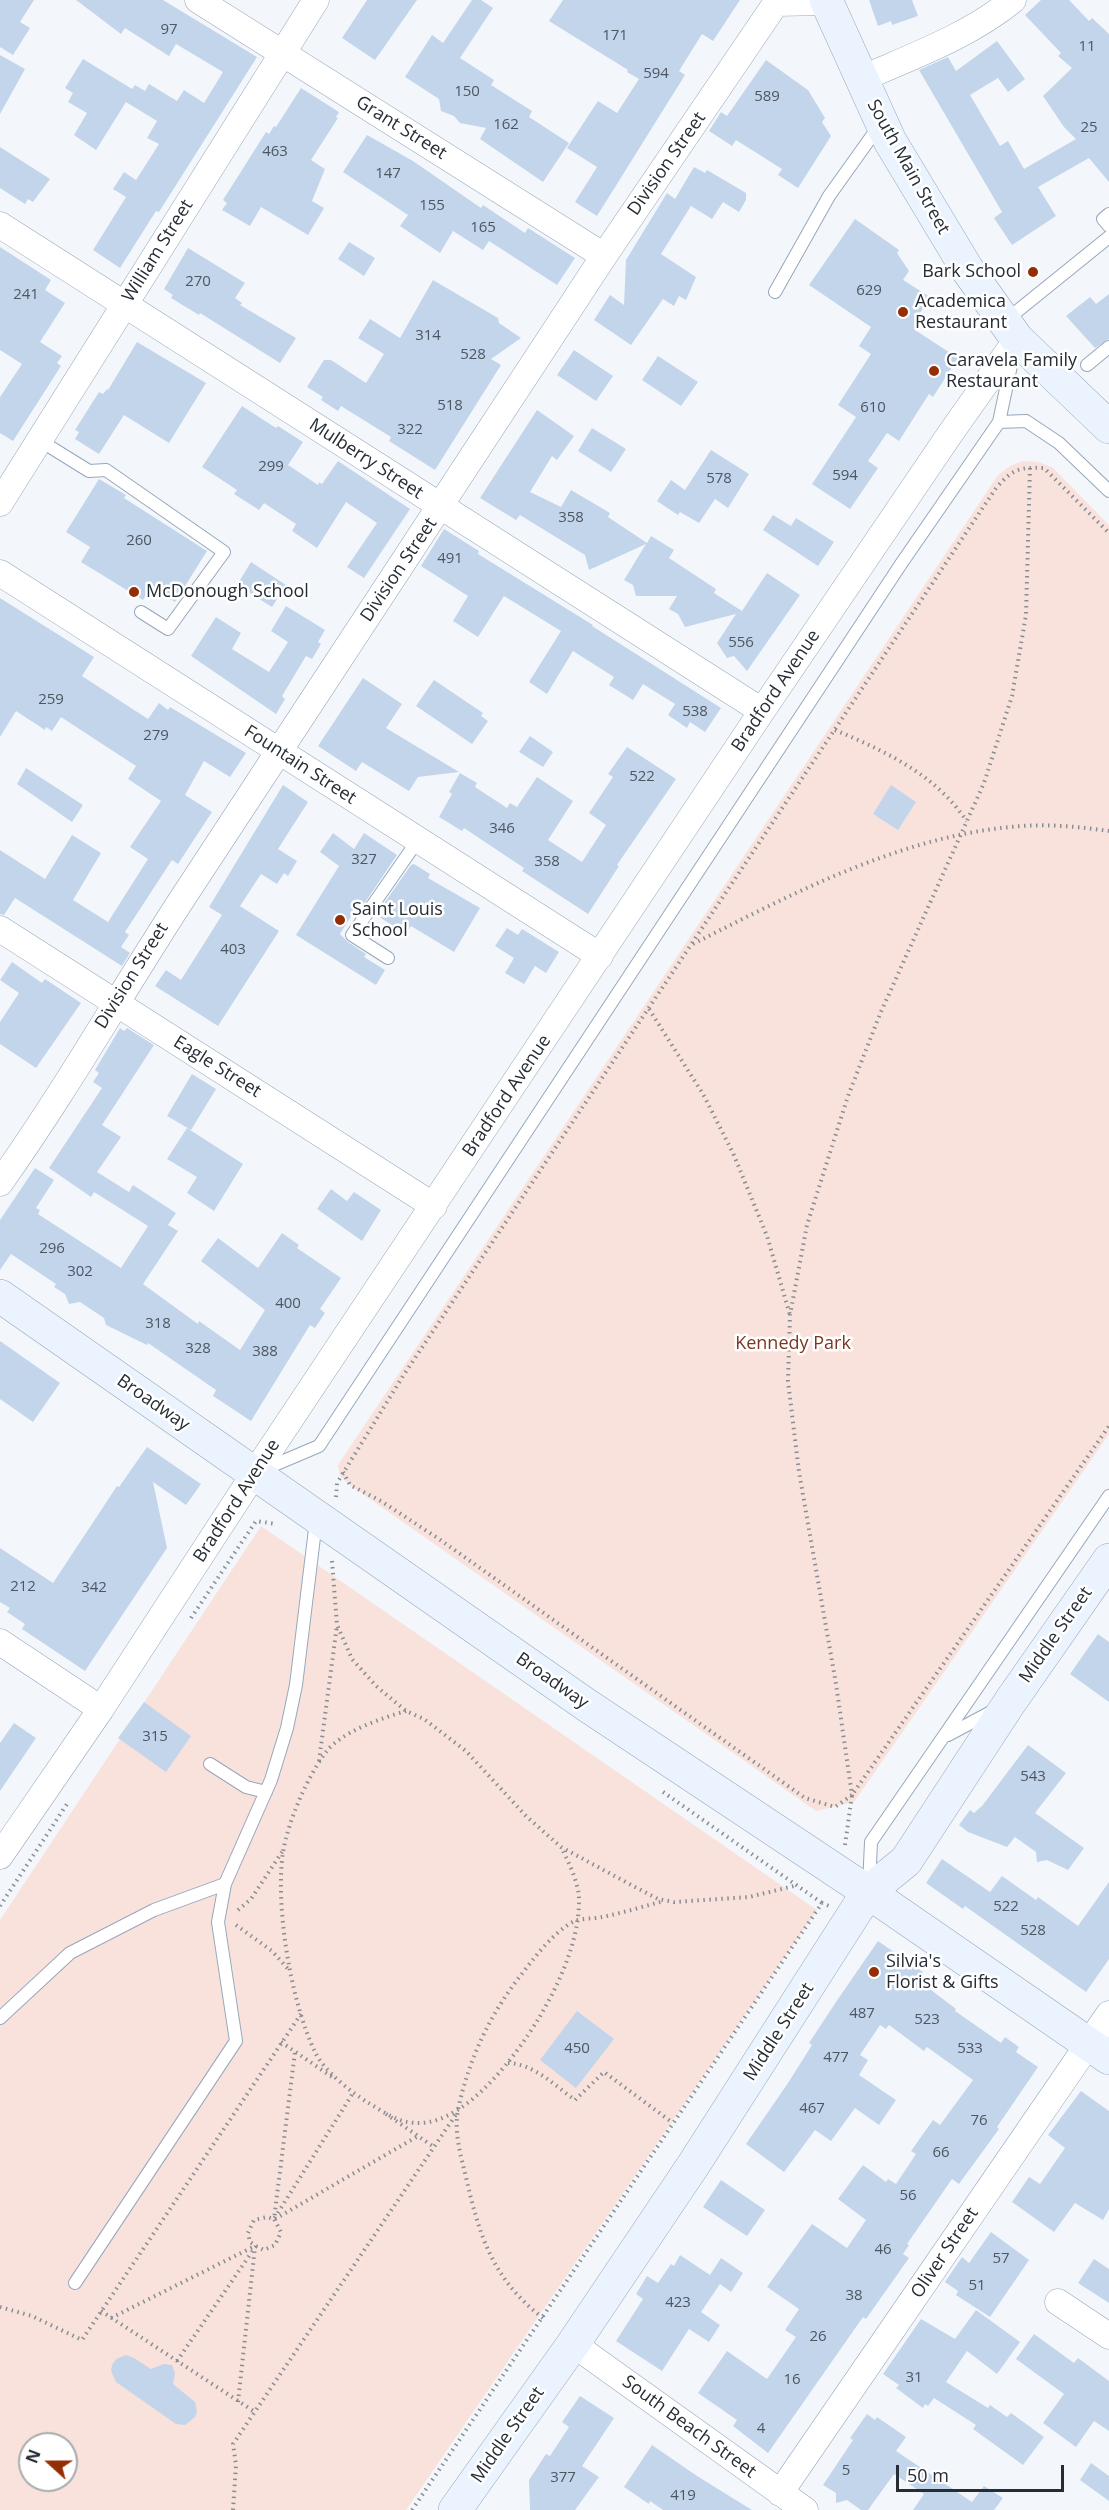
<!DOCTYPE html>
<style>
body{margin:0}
#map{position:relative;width:1109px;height:2510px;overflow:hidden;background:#f3f7fb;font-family:"Open Sans",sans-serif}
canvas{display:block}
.north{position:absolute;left:18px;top:2432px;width:60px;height:60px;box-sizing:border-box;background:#fff;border:2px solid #a8abae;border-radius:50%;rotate:291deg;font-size:16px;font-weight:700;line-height:24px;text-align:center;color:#262d35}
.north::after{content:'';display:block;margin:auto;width:21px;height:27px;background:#942e05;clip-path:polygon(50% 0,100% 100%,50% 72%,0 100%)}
.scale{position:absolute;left:896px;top:2465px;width:168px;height:27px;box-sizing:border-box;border:3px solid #262d35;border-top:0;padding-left:8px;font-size:18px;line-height:21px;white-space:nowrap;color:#262d35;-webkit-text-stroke:4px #fff;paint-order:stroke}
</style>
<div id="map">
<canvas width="1109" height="2510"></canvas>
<div class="north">N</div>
<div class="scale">50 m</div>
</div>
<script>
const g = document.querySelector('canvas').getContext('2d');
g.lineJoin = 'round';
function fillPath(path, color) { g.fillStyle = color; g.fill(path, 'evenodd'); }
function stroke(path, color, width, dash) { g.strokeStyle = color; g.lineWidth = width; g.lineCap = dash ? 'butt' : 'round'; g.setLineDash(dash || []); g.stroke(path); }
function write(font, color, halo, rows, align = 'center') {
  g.font = font + ' "Open Sans",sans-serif'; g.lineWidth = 5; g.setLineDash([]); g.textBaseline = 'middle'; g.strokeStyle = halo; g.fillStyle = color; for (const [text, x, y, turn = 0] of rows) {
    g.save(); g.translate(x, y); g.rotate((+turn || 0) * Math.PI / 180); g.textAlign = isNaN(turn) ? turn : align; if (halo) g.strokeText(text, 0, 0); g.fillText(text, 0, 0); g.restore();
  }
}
fillPath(new Path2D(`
 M1023,461L1038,462L1052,467L1109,525V1434L854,1802L816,1811L350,1485L340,1476L338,1465L998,475L1010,466Z
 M261,1526L817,1910L406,2510H0V1920ZM30,2444H66V2480H30Z`), '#f9e2db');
fillPath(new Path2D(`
 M0,0H34L20,22L30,28L13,55L0,47Z
 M76,0H163L257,57L159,212L156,211L120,268L93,250L126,197L113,189L124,172L136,180L159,144L147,138L157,121L126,102L96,150L74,135L87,113L68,102L73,93L65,88L83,59L132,89L135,85L145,91L149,84L177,101L184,90L204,103L223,72L176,44L169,56L125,28L121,34Z
 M367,0H417L375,60L342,38Z
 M472,0H481L493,8L460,58L494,80L491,85L532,111L529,117L569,143L543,182L480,139L486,128L460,123L454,116L441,111L439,99L405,77L432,35L443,43Z
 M563,0H740L713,41L702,34L679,71L685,75L597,216L575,202L597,167L567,148L598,101L617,113L639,79L627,72L628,70L549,21Z
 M869,0H912L918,16L892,25L891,21L878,26Z
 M1041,0H1069L1089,21L1092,18L1109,34V182L1089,158L1038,187L1056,216L1012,245L994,218L1002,212L919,70L948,57L956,71L997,41L1025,79L1008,92L998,78L970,95L1000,146L1008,141L1024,169L1076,139L1064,127L1043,96L1072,68L1058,56L1061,53L1025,15Z
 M0,55L25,69L0,114Z
 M766,60L808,90L825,118L822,122L831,136L798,188L778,175L782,169L736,140L732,146L709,131L721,112L727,116Z
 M301,88L339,112L336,117L338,118L311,160L325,169L312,201L324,208L308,235L261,207L250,226L222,210L227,203L223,200L266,132L269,134L274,126L276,127Z
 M367,135L413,161L481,208L483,205L525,233L528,228L575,258L557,285L489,241L483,250L453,231L440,253L400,226L408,215L343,172Z
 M0,147L50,179L33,202L28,199L25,204L0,188Z
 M694,167L705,173L707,170L746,193V200L739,212L723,202L712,219L691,206L661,254L696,277L686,300L679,296L674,306L663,299L631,345L594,320L610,295L624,305L626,260L667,193L675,199Z
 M855,219L899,250L897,253L909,271L903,280L930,297L920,313L924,315L915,330L958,358L933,397L929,394L899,441L887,433L868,461L878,468L850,509L812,484L856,417L838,405L871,354L859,346L871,327L809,285Z
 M349,242L375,258L364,276L338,259Z
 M0,247L51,280L45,290L65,303L40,342L62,356L57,363L61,366L13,441L0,433V397L22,364L0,350Z
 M188,248L245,283L235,298L242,303L240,305L296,338L280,363L200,313L199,315L171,298L173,295L164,289Z
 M433,280L498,318L499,323L521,338L491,359L501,365L435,470L389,441L391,437L341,406L338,411L321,400L323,397L307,387L324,360H331L366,383L384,354L358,338L370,319L400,338Z
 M1109,294V339L1095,348L1066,316L1090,297L1096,304Z
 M137,342L206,383L169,443L124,415L99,454L75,439L79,432L75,430L99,392L103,394L107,389L108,390Z
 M574,350L613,376L596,401L557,375Z
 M658,356L698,382L681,406L642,380Z
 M242,406L276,428L278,426L303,442L288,465L318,485L319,482L322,484L338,461L410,509L364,578L347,567L377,523L346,502L317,548L292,531L296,524L264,503L259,510L234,494L237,490L202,467Z
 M537,410L574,436L557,460L552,456L530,492L561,507L571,490L610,513L608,517L647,543L651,536L674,550L669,558L716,589L714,593L742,611L767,573L800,595L747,671L734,656L727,658L717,643L736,614L685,627L678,614L669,609L677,596H636L633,585L624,580L646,544L589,570L585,555L520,515L516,520L480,498Z
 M592,428L626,449L611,472L578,451Z
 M711,450L749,474L728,508L715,499L699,523L680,512L678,515L657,501L671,480L685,490Z
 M99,479L126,495L124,498L207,551L175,602L151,587L143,600L81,562L90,547L66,532Z
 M773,515L791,526L796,518L834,542L818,566L763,530Z
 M444,529L479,551L478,554L593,625L592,626L721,708L705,732L690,722L687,728L668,715L675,704L643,684L633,700L609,685L614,677L573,651L547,694L529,682L561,631L504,596L478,637L453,621L468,596L421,566Z
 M251,562L286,585L272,607L237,585Z
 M0,598L94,657L82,676L148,719L159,703L168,710L170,707L246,753L230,777L204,761L185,795L212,812L178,864L172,860L125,932L129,935L121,947L130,953L122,966L15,898L4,915L0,914V850L45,879L72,835L101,853L73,900L108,922L148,859L130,847L161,801L128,779L136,766L61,717L52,731L46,727L45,730L16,711L0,737Z
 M286,606L325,630L318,642L321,644L312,659L306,656L282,696L285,699L276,714L191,656L216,617L241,633L232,649L269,672L288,642L271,631Z
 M363,678L402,704L386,728L459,772L418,777L409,791L362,762L356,771L318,746Z
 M434,680L483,713L481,716L488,721L472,744L416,706Z
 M530,736L553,752L543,767L519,752Z
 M627,747L676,779L617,865L619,866L588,914L522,871L524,868L464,828L462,831L439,817L452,794L449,792L460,773L477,783L475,787L507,808L510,803L517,807L537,777L573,801L548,840L582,862L606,825L589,813L613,777L608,774Z
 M26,768L83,805L72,822L17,784Z
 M283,785L308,802L278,849L297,861L288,876L284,873L277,884L261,874L240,906L279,931L218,1026L155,986L166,970L181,980L222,915L209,907Z
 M891,785L916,802L898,830L873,814Z
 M333,833L354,849L364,833L397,855L362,907L358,905L340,934L348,942L366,954L364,957L385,970L376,985L296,935L339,866L320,852Z
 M414,864L430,874L428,878L480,908L454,952L411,926L406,934L376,915L411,865Z
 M507,928L518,935L522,929L559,952L546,973L535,966L524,984L505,973L514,958L495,946Z
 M12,962L42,983L45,979L81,1003L36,1068L0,1044V1022L19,993L0,980Z
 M120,1028L124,1031L127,1028L154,1045L102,1125L121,1137L97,1172L129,1192L133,1185L176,1213L168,1225L178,1231L143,1284L198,1324L199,1321L240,1350L265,1310L201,1261L218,1238L258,1268L282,1233L299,1245L297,1248L341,1278L320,1309L325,1313L315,1328L310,1325L251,1421L213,1396L216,1390L148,1343L147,1345L106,1325L104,1318L80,1302L69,1304L65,1294L54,1287L56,1284L11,1254L0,1270V1220L35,1168L54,1180L36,1208L40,1210L38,1214L121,1268L148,1226L94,1192L91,1197L49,1168L102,1088L93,1082L99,1073L95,1070Z
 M192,1074L216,1089L191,1130L167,1116Z
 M187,1128L243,1164L214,1211L187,1193L197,1177L167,1159Z
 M331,1189L347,1201L354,1192L381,1210L362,1241L317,1209Z
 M0,1341L60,1383L33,1422L0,1399Z
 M147,1447L201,1484L186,1505L153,1482L167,1548L85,1671L22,1629L25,1624L7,1612L10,1608L0,1602V1548L53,1583L117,1486L119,1487Z
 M1098,1634L1109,1642V1702L1070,1674Z
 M144,1702L191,1736L166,1772L118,1738Z
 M14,1723L36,1738L0,1791V1743Z
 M1028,1745L1066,1773L1035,1813L1084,1848L1068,1870L1047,1860L1037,1862L1036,1852L1015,1837L1007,1847L968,1832L959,1825L970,1810L974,1813L982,1806Z
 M942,1859L990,1892L1002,1876L1036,1900L1038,1897L1078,1926L1109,1882V1959L1086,1992L965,1906L963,1909L926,1883Z
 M878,1941L923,1972L918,1980L956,2009L955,2011L1001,2043L1005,2037L1019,2047L1016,2052L1038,2067L997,2127L999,2129L959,2184L952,2179L907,2244L909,2245L903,2254L909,2258L866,2319L863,2317L768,2453L733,2426L737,2420L698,2393L727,2351L767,2379L796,2337L785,2330L799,2309L767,2287L812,2224L847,2248L866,2220L838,2199L863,2165L886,2182L888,2179L896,2184L916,2154L911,2151L933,2120L940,2125L973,2080L927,2047L924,2051L889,2025L886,2029L880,2025L860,2055L868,2060L859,2075L896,2100L879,2125L855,2108L831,2141L815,2130L784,2172L746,2144L788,2083L812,2045L809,2043L838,1999Z
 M577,2011L614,2039L576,2088L540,2060Z
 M1081,2091L1109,2111V2209L1103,2220L1075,2203L1054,2232L1012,2202L1029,2177L1040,2184L1065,2148L1048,2135Z
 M721,2180L765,2210L747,2236L703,2207Z
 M991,2232L1029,2260L990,2317L956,2295L958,2291L945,2282L962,2257L969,2263Z
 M680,2255L710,2275L721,2258L743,2273L731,2292L720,2284L701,2312L720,2325L709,2342L689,2329L662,2371L616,2341L643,2299L636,2294L647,2276L658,2283L671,2264L674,2266Z
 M1094,2259L1109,2269V2303L1078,2283Z
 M976,2310L1020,2342L997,2374L967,2351L946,2382L988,2408L990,2405L1007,2417L1011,2413L1044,2437L1023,2465L973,2429L976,2425L934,2398L928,2406L925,2404L923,2408L896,2388L899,2385L883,2374L921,2319L955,2339Z
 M1034,2334L1074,2363L1078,2358L1109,2381V2431L1094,2421L1076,2447L1043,2423L1064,2394L1016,2359Z
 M126,2355L134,2358L151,2369L164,2364L172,2365L175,2373L173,2384L195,2402L197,2412L195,2417L185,2425L176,2424L116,2382L111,2371L112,2365L116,2359Z
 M580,2396L614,2418L582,2466L599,2477L575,2510H530L529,2480L546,2454L550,2456L569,2427L562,2422Z
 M867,2414L875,2420L877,2417L906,2437L896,2451L972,2502L984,2486L1003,2498L994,2510H913L924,2494L894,2474L868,2510H861L847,2500L836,2503V2493L823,2485L853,2440L850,2438Z
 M652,2445L697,2476L752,2510H663L650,2501L649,2504L624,2487Z
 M1091,2463L1109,2476V2501L1080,2480Z`), '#c3d5eb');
const lane = new Path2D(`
 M1109,214L1103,219L1109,226
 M775,292L829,196L879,126
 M1005,321L1109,237
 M1087,365L1109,347
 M999,422L1013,356
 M39,440L89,471L106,470L224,552L168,629L141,612
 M388,958L352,935L418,840
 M260,1471L319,1446L901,564L999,422L1026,421L1059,443L1109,491
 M948,1735L993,1711
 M210,1764L246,1787L266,1792
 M869,1886L871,1842L1109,1496
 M0,2018L70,1953L154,1910L225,1884
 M75,2283L236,2041L218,1922L225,1884L271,1780L287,1728L296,1685L316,1521`);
const street = new Path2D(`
 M198,0L604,256
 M861,79C913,56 969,36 1013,0
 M0,225L762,711
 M0,503L316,0
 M0,573L600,956
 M0,929L434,1206
 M0,1183C66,1090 122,991 184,896L604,256L776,3L826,2
 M0,1642L101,1709
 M0,1856L101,1709L254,1474L762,711L950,434L1017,339
 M1058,2302L1109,2336
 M573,2344L805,2510
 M780,2493L1109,2014`);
const secondary = new Path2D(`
 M826,0L890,141L967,269L1017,339L1109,427
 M0,1296L585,1704L868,1892L1109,2058
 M455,2510L573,2344L694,2164L868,1892L906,1861L1010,1702L1109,1560`);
stroke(lane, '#96a7bc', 14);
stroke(street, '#96a7bc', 27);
stroke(secondary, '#96a7bc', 34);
stroke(new Path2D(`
 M835,730C873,746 913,764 943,793C952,801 960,812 967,821
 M693,944C796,892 905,834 1022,826C1051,824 1081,827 1109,831
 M649,1009L703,1094L733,1153L767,1236L790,1315
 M343,1472L350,1485L381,1501L439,1539L805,1798L835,1807L852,1795L836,1684L799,1472L788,1381L790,1315L807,1225L848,1096L880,1014L984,783L1012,696L1026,615L1030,468
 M336,1497L337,1483L403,1376L996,488C1013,469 1019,467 1044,468L1109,533
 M332,1561L337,1625L352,1659L376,1686L406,1711L424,1719L466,1751L526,1816L561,1847L635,1887L658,1899L674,1902L749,1897L798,1885
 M191,1618L256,1521L276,1524
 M406,1711C382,1718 341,1732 326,1752C307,1777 288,1822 283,1852C275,1907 291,2002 315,2052C323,2070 351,2092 367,2102C379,2109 394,2120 408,2122C460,2133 515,2057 539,2018C559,1984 578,1943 579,1903C580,1885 569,1863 561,1847
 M319,1761L337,1625
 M663,1792L822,1903
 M845,1845L852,1795L1109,1426
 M0,1906L67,1804
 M238,1910L251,1899L282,1852
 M236,1925L272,1951L289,1970
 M281,2042L335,2079
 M508,2063C534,2064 554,2085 575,2100L604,2072L673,2123
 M386,2114L434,2147
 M275,2219L418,2136
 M256,2246L264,2250L275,2245L281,2232L274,2219L295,2052
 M0,2307L32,2316L82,2340L301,2014
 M101,2311L255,2412
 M111,2318L255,2246
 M543,2318C491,2278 479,2234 465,2173C460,2153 454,2131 458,2110C468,2061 490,2014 521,1975C534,1958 555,1930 575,1921C582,1918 594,1919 602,1917C623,1913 644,1906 664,1901
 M177,2361L256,2246L250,2242L248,2233L254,2220L267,2217L274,2219L353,2093
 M238,2402L255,2247
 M233,2510L236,2465L233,2444L457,2113
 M412,2510L822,1903L829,1906`), '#888d93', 4, [1.5, 4.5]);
stroke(lane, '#fff', 12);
stroke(street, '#fff', 26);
stroke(secondary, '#ebf4fe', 33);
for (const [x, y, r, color] of [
 [1033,272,6,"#942e05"],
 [903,312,6,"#942e05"],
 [934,371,6,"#942e05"],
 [134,592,6,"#942e05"],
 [340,920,6,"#942e05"],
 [874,1972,6,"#942e05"]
]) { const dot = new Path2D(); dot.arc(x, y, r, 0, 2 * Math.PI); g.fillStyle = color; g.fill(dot); stroke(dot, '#fff', 2); }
write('15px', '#4d5762', null, [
 ["97",169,30],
 ["171",615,36],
 ["11",1087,47],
 ["594",656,74],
 ["150",467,92],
 ["589",767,97],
 ["162",506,125],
 ["25",1089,128],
 ["463",275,152],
 ["147",388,174],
 ["155",432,206],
 ["165",483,228],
 ["270",198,282],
 ["629",869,291],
 ["241",26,295],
 ["314",428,336],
 ["528",473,355],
 ["518",450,406],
 ["610",873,408],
 ["322",410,430],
 ["299",271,467],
 ["594",845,476],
 ["578",719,479],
 ["358",571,518],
 ["260",139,541],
 ["491",450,559],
 ["556",741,643],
 ["259",51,700],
 ["538",695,712],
 ["279",156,736],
 ["522",642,777],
 ["346",502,829],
 ["327",364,860],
 ["358",547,862],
 ["403",233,950],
 ["296",52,1249],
 ["302",80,1272],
 ["400",288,1304],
 ["318",158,1324],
 ["328",198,1349],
 ["388",265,1352],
 ["212",23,1587],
 ["342",94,1588],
 ["315",155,1737],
 ["543",1033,1777],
 ["522",1006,1907],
 ["528",1033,1931],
 ["487",862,2014],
 ["523",927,2020],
 ["450",577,2049],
 ["533",970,2049],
 ["477",836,2058],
 ["467",812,2109],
 ["76",979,2121],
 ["66",941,2153],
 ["56",908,2196],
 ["46",883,2250],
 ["57",1001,2259],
 ["51",977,2286],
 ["38",854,2296],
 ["423",678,2303],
 ["26",818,2337],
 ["31",914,2378],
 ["16",792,2380],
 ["4",761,2429],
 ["5",846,2471],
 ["377",563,2478],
 ["419",683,2496]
]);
write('18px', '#262d35', '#fff', [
 ["Grant Street",401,128,32],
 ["Division Street",667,164,-55],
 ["South Main Street",908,167,61],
 ["William Street",158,251,-58],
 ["Mulberry Street",366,459,33],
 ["Division Street",399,570,-56],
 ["Bradford Avenue",776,691,-56],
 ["Fountain Street",300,765,33],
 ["Division Street",132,976,-58],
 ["Eagle Street",217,1067,32],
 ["Bradford Avenue",507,1096,-56],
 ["Broadway",153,1403,35],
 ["Bradford Avenue",237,1501,-57],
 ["Middle Street",1056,1635,-55],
 ["Broadway",552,1681,35],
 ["Middle Street",779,2032,-57],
 ["Oliver Street",945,2253,-56],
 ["South Beach Street",689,2427,36],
 ["Middle Street",508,2435,-55]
]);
write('18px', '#262d35', '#fff', [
 ["Bark School",1021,272,"right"],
 ["Academica",915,302],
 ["Restaurant",915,323],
 ["Caravela Family",946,361],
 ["Restaurant",946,382],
 ["McDonough School",146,592],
 ["Saint Louis",352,910],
 ["School",352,931],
 ["Silvia's",886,1962],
 ["Florist & Gifts",886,1983]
], 'left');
write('18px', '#7c3620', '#fff', [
 ["Kennedy Park",793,1344]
]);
</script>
